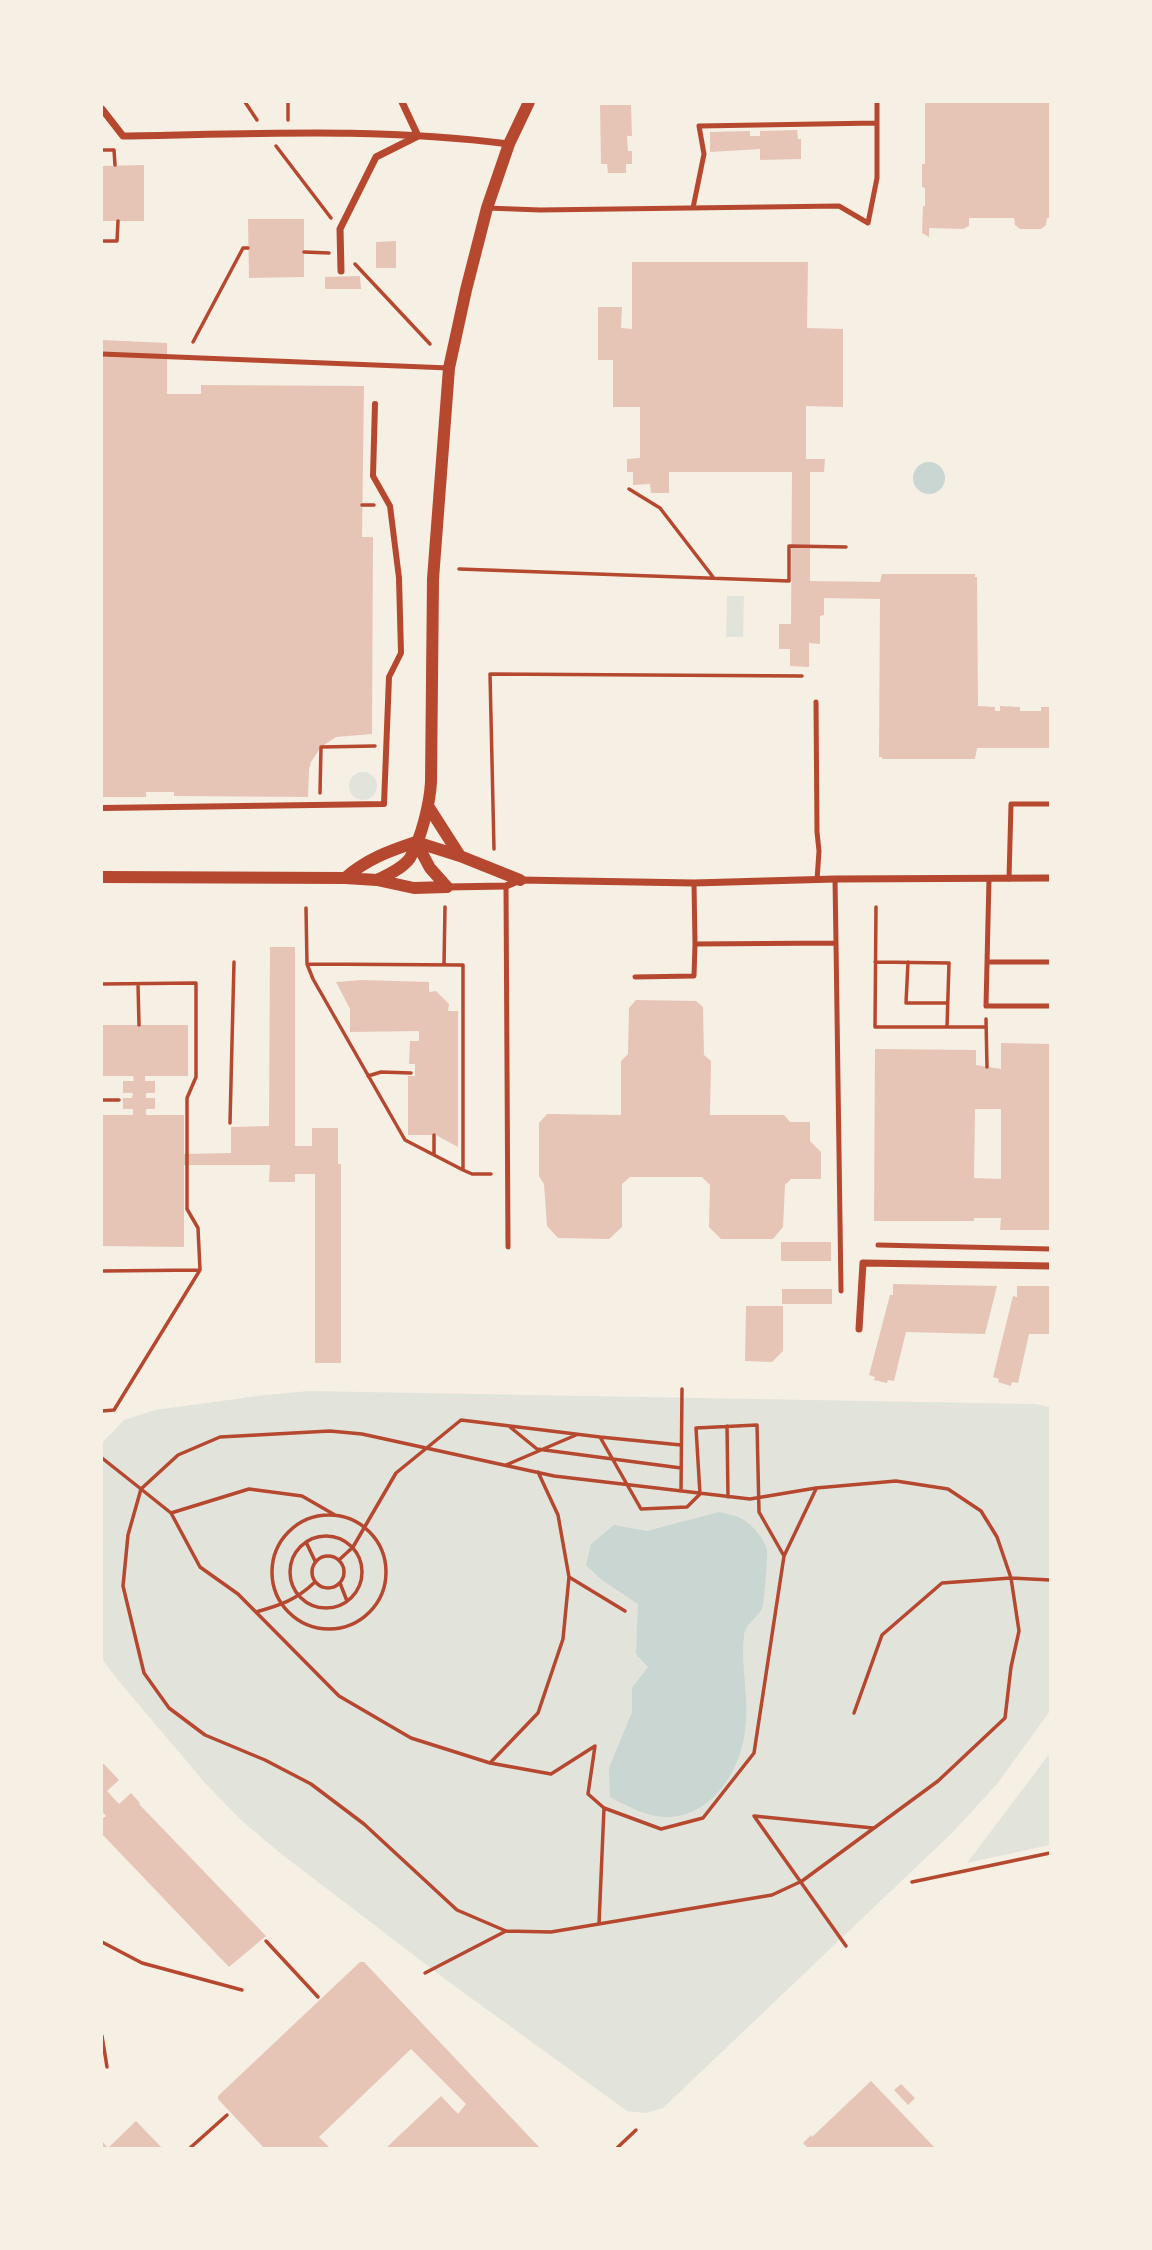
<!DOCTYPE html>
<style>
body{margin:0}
#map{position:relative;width:1152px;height:2250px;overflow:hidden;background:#f6efe4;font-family:Lora,serif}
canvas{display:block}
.frame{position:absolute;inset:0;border:103px solid #f6efe4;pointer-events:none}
</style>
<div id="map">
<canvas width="1152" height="2250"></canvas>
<div class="frame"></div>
</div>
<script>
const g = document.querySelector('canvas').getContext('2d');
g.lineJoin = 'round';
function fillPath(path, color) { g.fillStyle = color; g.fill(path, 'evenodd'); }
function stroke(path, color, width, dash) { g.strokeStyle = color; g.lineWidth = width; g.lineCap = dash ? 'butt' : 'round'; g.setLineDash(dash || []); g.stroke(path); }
fillPath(new Path2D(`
 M727,596H744L743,637H726Z
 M349 786a14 14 0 1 1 28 0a14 14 0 1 1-28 0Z
 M309,1391L1035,1404L1050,1407V1711L997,1784L953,1832L663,2108L646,2113L627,2111L449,1982L280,1853L241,1820L205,1783L117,1679L102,1659V1443L124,1420L155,1410L265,1395Z
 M1050,1753V1845L967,1863Z`), '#e2e4dc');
fillPath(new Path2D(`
 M913 478a16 16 0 1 1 32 0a16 16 0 1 1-32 0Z
 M719,1512C726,1514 734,1515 740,1518C750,1522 765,1539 767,1550C768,1556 764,1604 762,1609C757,1618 745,1624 744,1635C740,1667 750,1699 745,1731C740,1772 711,1818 665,1817C645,1816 627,1806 610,1797L609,1768L632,1712V1688L648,1667L636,1654L638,1604L602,1580L586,1565L591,1544L614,1525L647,1531Z`), '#c9d6d2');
fillPath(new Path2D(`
 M925,102H1050V218H1047L1046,225L1041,229H1020L1015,225L1014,218H969V226L963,229L929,228V237L922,233L923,206H925V188L922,187V164H925Z
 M600,105H631L632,136H627L628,151H632V164H626V173H608L607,164H601Z
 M797,130L798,139H801V159L760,160V149L710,152V132L750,131V136H760V131Z
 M144,165V221H102V166Z
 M248,219H304V277L249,278Z
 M396,241V268H376V242Z
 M632,262H808L807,328L843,329V407L806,406V459H825L824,472H810V581L880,582L882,574H975V577H977L978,706L995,707V711H1000V706L1020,707V711H1041V707H1050V748H977L975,759H882V757H879L880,599L824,598V615L820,616V644L809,643V667L790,666V649H779V624H791L792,472H669V493H651L650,484L633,485V472H627V459L640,458V407H613V360H598V307H622L621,328L632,329Z
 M360,276L361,289H325V277Z
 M102,340L167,343V394H201V385L364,386L362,537H373L372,734L336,737L321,747L311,762L309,769L308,797L174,796V792H146V797H102Z
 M270,947H295V1146H312V1128H338V1164H341V1363H315V1174H295V1182H269L270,1165H184V1247L102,1246V1115H133V1109H123V1098H132L133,1093H123V1081H134L133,1076H102V1025H188V1076H145V1081H155V1093H146V1098H155V1109H146V1115H184V1154L231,1153V1127L269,1126Z
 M362,980L429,982V992L436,991L449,1004L448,1011H458V1147L436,1135H408V1076H415V1064H409L410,1041H419V1031L350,1032V1009L336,982Z
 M636,1000L696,1001L703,1007L704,1055L711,1061L710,1115H784L790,1122H810V1141L821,1152V1179H791L785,1185L783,1227L773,1239H721L709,1227L710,1185L702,1177H630L622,1184V1227L609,1239L558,1238L547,1226L544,1184L539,1176V1123L547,1114L621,1115V1061L628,1054L629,1008Z
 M1001,1043L1050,1044V1230H1000L1001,1218H974V1221H874L875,1049L976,1050V1065L1001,1069ZM975,1109H1001V1179L974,1178Z
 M781,1242H831V1261H781Z
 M893,1284L997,1286L985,1334L906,1332L894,1381L888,1380L887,1383L874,1380L875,1377L869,1375L890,1295H893Z
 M1017,1286H1050V1334H1029L1018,1383L1012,1382L1011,1386L998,1382L999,1379L993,1377L1013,1296L1017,1297Z
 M782,1289H832V1304H782Z
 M746,1306H783V1351L772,1362L745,1361Z
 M102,1762L119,1780L107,1791L119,1804L131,1793L140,1803L139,1804L266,1936L229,1967L102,1834V1819L106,1816L102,1811Z
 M360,1962H364L540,2148H386L441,2096L458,2114L466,2104L411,2049L319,2137L330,2148H264L218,2099V2096Z
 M871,2081L935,2148H808L803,2143L811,2135L812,2137Z
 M901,2084L915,2098L908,2105L894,2090Z
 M136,2121L162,2148H102V2141L108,2148Z`), '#e6c5b7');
stroke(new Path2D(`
 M245,102L257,120
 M288,102V120
 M276,146L331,218
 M102,150H114L115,165
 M102,241H117L118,221
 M304,252L329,253
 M355,264L430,344
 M193,342L243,248H248
 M629,489L660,508L713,577
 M362,505H374
 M459,569L789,581V546L846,547
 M320,793L321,747L375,746
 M494,849L490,674L802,676
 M876,907L875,1027H986
 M306,908L307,964L313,979L405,1140L463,1170V965L307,964
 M875,962L949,963L947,1027
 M908,962L906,1003H947
 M444,965L445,907
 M102,984L196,983V1077L187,1098V1209L198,1228L200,1270L102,1271
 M138,984L139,1025
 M986,1019L987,1067
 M368,1076L381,1072L411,1073
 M102,1100H119
 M230,1123L234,962
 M434,1154V1135
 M463,1170L472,1174H491
 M102,1411L114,1410L200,1270
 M727,1426L728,1497
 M510,1427L537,1449L681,1468
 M600,1437L681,1445
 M102,1458L141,1489L128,1535L123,1586L144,1673L169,1708L205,1735L265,1760L311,1784L364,1824L457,1910L506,1931L551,1932L772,1895L802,1881L938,1781L1005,1718L1011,1667L1019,1631L1011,1578L997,1537L981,1511L948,1489L896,1481L816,1488L750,1499L554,1476L362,1434L330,1431L220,1437L178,1455L141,1489L171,1513L200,1567L238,1594L339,1696L411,1738L490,1763L551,1774L595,1746
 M506,1465L576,1435
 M681,1491L682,1389
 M171,1513L249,1489L302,1496L335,1515
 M272 1572a57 57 0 1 1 114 0a57 57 0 1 1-114 0Z
 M290 1572a36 36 0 1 1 72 0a36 36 0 1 1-72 0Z
 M306,1542L315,1561
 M312 1572a16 16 0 1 1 32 0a16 16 0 1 1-32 0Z
 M784,1556L816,1489
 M339,1560L353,1547L396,1473L461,1420L600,1437L641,1509L687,1507L700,1494L696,1428L757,1425L759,1512L784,1556L754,1753L703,1818L661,1829L604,1808L588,1794L595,1746
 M569,1577L625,1611
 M340,1583L347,1601
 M256,1612C281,1605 296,1600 315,1582
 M854,1713L882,1635L942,1583L1011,1578L1050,1580
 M490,1763L538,1713L563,1639L569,1577L558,1515L538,1472
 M912,1882L1050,1853
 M599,1924L604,1808
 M266,1941L318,1997
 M102,1942L142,1963L242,1990
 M846,1946L754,1816L873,1828
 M425,1973L506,1931
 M102,2036L107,2067
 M190,2148L227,2115
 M617,2148L636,2130`), '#b5482f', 3.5);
stroke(new Path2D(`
 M487,208L540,210L839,206L868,223L877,178V102
 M693,208L704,154L699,126L877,123
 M102,354L449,368
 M816,702L817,832L819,851L817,880
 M989,879L986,1006H1050
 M1009,879L1011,804H1050
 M694,883L695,944
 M506,886L508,1247
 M836,943L841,1291
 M987,962H1050
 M635,977L694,976L695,944L836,943L835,879
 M878,1245L1050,1249`), '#b5482f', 5);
stroke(new Path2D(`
 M102,808L384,804L389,677L401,653L399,578L390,506L373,476L375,404`), '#b5482f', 6);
stroke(new Path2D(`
 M102,109L123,136C251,134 381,127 509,144
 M341,271L340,229L376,157L418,136L402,102
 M447,887L506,886L520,880L694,883L835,879L1050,878
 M859,1329L863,1263L1050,1266`), '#b5482f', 7);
stroke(new Path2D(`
 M428,806L460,856
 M416,842L460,856L520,880
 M416,842L430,868L447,887
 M102,877L345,878L377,880L414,888L447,887
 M345,878C367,859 389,851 416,842
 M377,880C388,875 403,868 410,858C421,839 430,803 431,782L433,579L449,368L466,290L487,208L509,144L529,102`), '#b5482f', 12);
</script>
